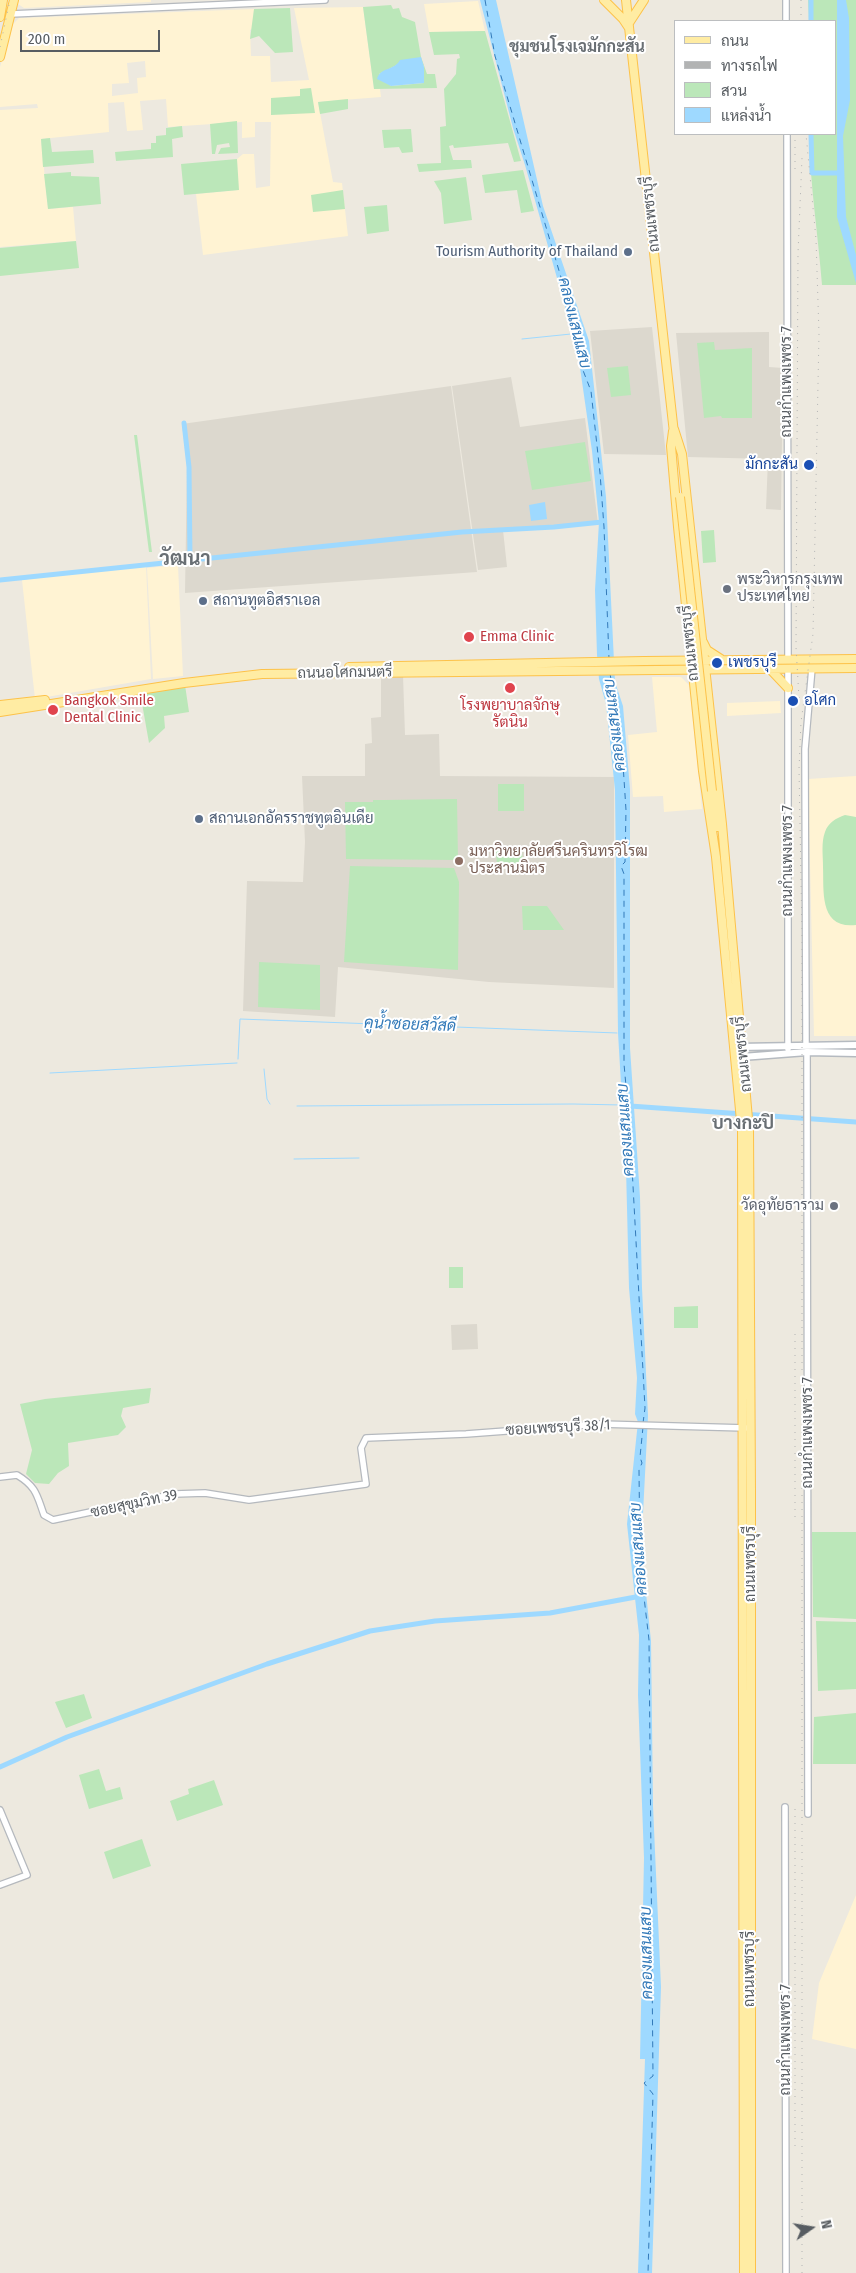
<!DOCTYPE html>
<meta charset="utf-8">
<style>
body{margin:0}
#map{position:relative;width:856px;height:2273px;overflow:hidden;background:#ede9df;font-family:"Fira Sans Condensed",Sarabun,sans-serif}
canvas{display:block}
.legend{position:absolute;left:674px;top:20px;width:162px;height:115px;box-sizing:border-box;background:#fff;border:1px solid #bcbec0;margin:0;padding:6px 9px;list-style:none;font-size:15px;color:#585d62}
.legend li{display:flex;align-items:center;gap:10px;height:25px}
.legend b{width:25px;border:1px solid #bcbec0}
.north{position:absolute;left:786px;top:2203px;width:50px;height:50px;-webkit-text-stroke:4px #fff;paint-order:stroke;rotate:77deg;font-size:14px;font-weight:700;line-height:20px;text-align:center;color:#585d62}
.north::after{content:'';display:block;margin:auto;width:18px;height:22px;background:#585d62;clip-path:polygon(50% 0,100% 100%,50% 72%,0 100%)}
.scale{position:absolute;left:20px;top:30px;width:140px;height:22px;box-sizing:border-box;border:2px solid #585d62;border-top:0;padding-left:6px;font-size:15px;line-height:18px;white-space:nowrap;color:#585d62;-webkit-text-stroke:4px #fff;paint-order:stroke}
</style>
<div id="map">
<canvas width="856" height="2273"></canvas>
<ul class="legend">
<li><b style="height:6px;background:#ffeca3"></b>ถนน</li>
<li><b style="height:6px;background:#b2b3b3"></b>ทางรถไฟ</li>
<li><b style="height:14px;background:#bbe7b9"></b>สวน</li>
<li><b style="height:14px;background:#9ed9ff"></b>แหล่งน้ำ</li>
</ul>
<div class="north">N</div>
<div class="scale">200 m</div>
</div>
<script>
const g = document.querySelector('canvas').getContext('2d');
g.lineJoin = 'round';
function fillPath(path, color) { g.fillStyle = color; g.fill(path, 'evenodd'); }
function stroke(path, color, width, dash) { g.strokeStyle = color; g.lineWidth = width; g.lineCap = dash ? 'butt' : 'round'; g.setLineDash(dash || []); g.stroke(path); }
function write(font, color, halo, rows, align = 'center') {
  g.font = font + ' "Fira Sans Condensed",Sarabun,sans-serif'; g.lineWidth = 4; g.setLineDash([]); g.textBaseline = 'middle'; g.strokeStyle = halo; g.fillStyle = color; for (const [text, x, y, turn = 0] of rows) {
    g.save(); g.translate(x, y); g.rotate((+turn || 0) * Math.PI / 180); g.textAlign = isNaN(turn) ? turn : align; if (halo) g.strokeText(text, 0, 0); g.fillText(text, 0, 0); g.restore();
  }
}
fillPath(new Path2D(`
 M17,0H151V2L24,8L18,4Z
 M478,1L485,31L429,32L424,4Z
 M363,7L374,89H380L381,97L318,102L333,182L342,183L348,236L203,255L196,194L238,190L237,159L243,154H254L256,188L270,186L271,122H255V137L242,138V122L168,127L166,99L140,101L143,130L127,131L124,102L108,103L109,132L41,139L48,209L73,207L76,241L0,247V110L38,108L37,104L0,107V67L12,25L19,18L254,9L253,28L250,30L251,56H270L271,82L309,80L294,8ZM145,61L146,77L137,78L138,93L112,96V84L129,83L127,63Z
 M146,565L151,679L35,699L22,580Z
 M178,565L183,676L153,679L147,568Z
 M652,677H681L689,685L702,809L664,812L663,796L633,797L628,735L657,732Z
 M780,701L781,713L727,716V703Z
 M856,776V1036H814L808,779Z
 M856,1895V2049L812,2039L819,1983Z`), '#fff3d3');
fillPath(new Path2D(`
 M652,327L666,455L604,454L590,331Z
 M769,332V367L783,368L781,510L766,509L768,459L688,457L676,333Z
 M511,377L520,427L585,418L598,524L503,530L507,567L478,570L452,386Z
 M451,386L477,572L185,593L187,466L182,424Z
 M381,675H403L405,735L439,734L440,776L614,777V988L489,982L338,967L335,1017L243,1011L247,881L303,882L305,842L302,776H365V744L372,743L371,718L381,717Z
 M477,1324L478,1349L452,1350L451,1325Z`), '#dcd8ce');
fillPath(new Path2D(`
 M808,0H856V285H822C818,234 810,184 809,134H835V21H809Z
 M391,5L393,9L399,8L402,17L415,22L421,57L427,74H435L437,88L374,89L363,7ZM422,63L424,67V83L391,86L379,74L397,65Z
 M290,8L293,52L275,53L259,36L250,39L254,9Z
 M485,31L521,161L514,162L508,143L454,148L453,145L449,146L453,160H471L472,168L419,172L417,164L441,163L440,127L446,126L444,89L456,74L457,59L460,58L459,54L434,55L429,32Z
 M311,88L315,113L271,115V98L300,96V89Z
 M348,99V109L320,114L318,102Z
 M237,121L238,153L218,154L221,148L230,147L229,143L217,145L215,154H212L210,124Z
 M182,126L183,137L172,139L173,157L116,161L115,152L151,149V143H156V136L166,135V128Z
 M411,129L413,152L402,153L399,147L384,148L382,130Z
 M50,138L52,152L93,150L94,163L43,167L41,139Z
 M237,159L239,190L184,195L181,164Z
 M523,170L534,211L521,213L517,190L485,193L482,175Z
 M71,172V176L99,177L101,204L48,209L44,174Z
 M466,177L472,220L444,224L441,193L434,181Z
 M343,190L345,209L313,212L311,195Z
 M387,205L389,231L367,234L364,207Z
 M76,241L79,268L0,276V248Z
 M714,342L715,350L752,348V418H722L721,416L704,418L697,343Z
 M628,366L631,395L611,397L607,368Z
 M134,435H137L152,552H149Z
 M585,442L591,481L532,490L525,451Z
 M714,530L716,562L703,563L701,531Z
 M185,685L189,712L164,716L165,728L149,743L140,692Z
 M498,784H524V811H498Z
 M457,799L458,860L346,859L345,802H373V800H384Z
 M845,815L856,817V925C819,929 824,892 823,867C823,856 821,842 825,832C828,823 836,818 845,815Z
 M496,849H522L523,866L497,867Z
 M350,866L454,868L459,882L458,970L344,962Z
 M522,906H547L564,930H523Z
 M259,962L320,965V1010L258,1007Z
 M449,1267H463V1288H449Z
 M698,1306V1328H674V1307Z
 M151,1388L149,1403L123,1408L121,1416L126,1427L118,1435L68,1443L69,1466L58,1473L49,1484L35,1483L26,1474L32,1450L20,1404L45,1399Z
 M812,1532H856V1619L813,1617Z
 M816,1621L856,1622V1689L818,1691Z
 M84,1694L92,1718L66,1728L55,1702Z
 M856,1713V1764H813L814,1717Z
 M99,1769L106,1791L120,1787L123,1799L89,1809L79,1775Z
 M214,1780L223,1805L177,1821L170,1801L189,1794L188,1789Z
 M142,1839L151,1866L113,1879L104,1852Z`), '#bbe7b9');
fillPath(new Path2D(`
 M480,0H496L543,206L589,341L606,497L615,682L623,706L630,789V1048L640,1197L642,1288L648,1416L642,1533L643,1564L651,1641L653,1806L661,1987L652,2273H638L645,2059H640L644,1858L638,1695L639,1635L627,1524L638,1422L635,1414L637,1378L629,1288L626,1168L618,1033L615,790L606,704L599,679L597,655L595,590L599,522L592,451L575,333L572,331L525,165L513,128Z
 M837,0H846L849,18L850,100L843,136L846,217L856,255V283L837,217Z
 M421,57L424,67V83L391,86L377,79C380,67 394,71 400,60Z
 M545,502L547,519L531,521L529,505Z`), '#9ed9ff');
stroke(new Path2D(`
 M522,339L571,334L574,330
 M238,1059L240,1019L617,1033
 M264,1069L267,1099L270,1104
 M50,1073L237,1063
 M297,1106L573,1104L622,1105
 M294,1159L359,1158`), '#9ed9ff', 1);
stroke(new Path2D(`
 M811,0V21
 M811,134L812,173H838
 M184,423L189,467L190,560
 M0,580L462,532L554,527L602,522
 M630,1106L856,1122
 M0,1767L67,1737L267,1664L370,1631L435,1621L550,1613L641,1596`), '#9ed9ff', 5);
stroke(new Path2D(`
 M485,0L495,56L577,331L579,360L591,391L600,473L604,527L609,659
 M610,673L623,764L626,810L625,862L621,866L624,874V1064L630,1130L645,1408L643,1423
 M643,1427L640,1457L642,1463L639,1470L640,1563L649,1640L653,2076L644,2083L653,2094L648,2273`), '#337ab9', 1, [6, 5]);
const tertiary = new Path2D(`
 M786,0V21
 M11,14L325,0
 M787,134L788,660
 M788,669V1049
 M806,1044L805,749L812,668
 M807,1052L808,1814
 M0,1477L17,1475C37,1487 37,1496 44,1515L53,1520L175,1494L205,1493L249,1500L366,1484L361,1448L366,1438L466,1434L600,1424L746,1428
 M785,1807L786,2273
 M0,1810L27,1875L0,1885`);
const secondary = new Path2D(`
 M738,1047L856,1045
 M742,1057L807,1052L856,1053`);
const primary = new Path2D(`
 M604,0L623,19L629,28
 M626,0L674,433
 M0,17L3,0
 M629,23L644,0
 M0,57L14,0
 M674,429L682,454L722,824L749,1130L751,1492V2273
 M673,431L671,446L678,527L703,771L716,857L742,1131L744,2273
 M703,642L707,650L721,659
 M349,667L644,661L856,659
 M770,669L788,688
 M0,705L45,700
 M0,712L184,683L262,674L856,668
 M712,791L718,827`);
stroke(tertiary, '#b5b9be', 8);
stroke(secondary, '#b5bac0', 9);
stroke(primary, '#fdc249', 10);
stroke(tertiary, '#fff', 5.5);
stroke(secondary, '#fff', 6);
stroke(primary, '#ffeca3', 8);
stroke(new Path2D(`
 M801,0V21
 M0,47L10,0
 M795,169V134
 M799,698L796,647L798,253L802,158
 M795,1334V1521
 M795,1809V2151
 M802,2273V934L799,769L801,722L813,634L819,334L816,239L806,134`), '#b2b3b3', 1, [1, 6]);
const primaryBridge = new Path2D(`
 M680,497L712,791`);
stroke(primaryBridge, '#fdc249', 10, []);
stroke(primaryBridge, '#ffeca3', 8);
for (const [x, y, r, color] of [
 [628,252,5,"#5c6f8a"],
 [809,465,6,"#1a4fb4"],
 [727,589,5,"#6b7280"],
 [203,601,5,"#5c6f8a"],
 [469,637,6,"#e0444e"],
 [717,663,6,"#1a4fb4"],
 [510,688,6,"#e0444e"],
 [793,701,6,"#1a4fb4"],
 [53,710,6,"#e0444e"],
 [199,819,5,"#5c6f8a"],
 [459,861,5,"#8d6e63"],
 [834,1206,5,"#6b7280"]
]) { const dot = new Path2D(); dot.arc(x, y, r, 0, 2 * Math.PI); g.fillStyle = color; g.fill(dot); stroke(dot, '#fff', 2); }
write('15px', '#585d62', '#fff', [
 ["ถนนเพชรบุรี",651,214,-96],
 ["ถนนกำแพงเพชร 7",787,382,-90],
 ["ถนนเพชรบุรี",690,643,-96],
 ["ถนนอโศกมนตรี",345,673,-1],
 ["ถนนกำแพงเพชร 7",788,861,-90],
 ["ถนนเพชรบุรี",743,1054,-96],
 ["ซอยเพชรบุรี 38/1",558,1428,-3],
 ["ถนนกำแพงเพชร 7",808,1433,-90],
 ["ซอยสุขุมวิท 39",134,1504,-12],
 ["ถนนเพชรบุรี",751,1564,-90],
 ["ถนนเพชรบุรี",750,1969,-90],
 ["ถนนกำแพงเพชร 7",786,2040,-90]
]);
write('15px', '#4e5e75', '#fff', [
 ["Tourism Authority of Thailand",618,252,"right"],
 ["สถานทูตอิสราเอล",213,601],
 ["สถานเอกอัครราชทูตอินเดีย",209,819]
], 'left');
write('15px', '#164399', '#fff', [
 ["มักกะสัน",798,465,"right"],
 ["เพชรบุรี",728,663],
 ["อโศก",804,701]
], 'left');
write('15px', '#5b616d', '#fff', [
 ["พระวิหารกรุงเทพ",737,580],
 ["ประเทศไทย",737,597],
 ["วัดอุทัยธาราม",824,1206,"right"]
], 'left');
write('15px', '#be3a42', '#fff', [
 ["Emma Clinic",480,637],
 ["Bangkok Smile",64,701],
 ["Dental Clinic",64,718],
 ["โรงพยาบาลจักษุ",510,706,"center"],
 ["รัตนิน",510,723,"center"]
], 'left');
write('15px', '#785e54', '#fff', [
 ["มหาวิทยาลัยศรีนครินทรวิโรฒ",469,852],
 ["ประสานมิตร",469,869]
], 'left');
write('bold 16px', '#696f74', '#fff', [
 ["ชุมชนโรงเจมักกะสัน",577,48]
]);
write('italic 16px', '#337ab9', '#fff', [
 ["คลองแสนแสบ",574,323,76],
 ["คลองแสนแสบ",615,725,-97],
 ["คูน้ำซอยสวัสดี",410,1025,2],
 ["คลองแสนแสบ",626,1130,-94],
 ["คลองแสนแสบ",639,1549,-94],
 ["คลองแสนแสบ",647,1953,-91]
]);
write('bold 18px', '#696f74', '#fff', [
 ["บางกะปิ",743,1124]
]);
write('bold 20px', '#696f74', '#fff', [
 ["วัฒนา",185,559]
]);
</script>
